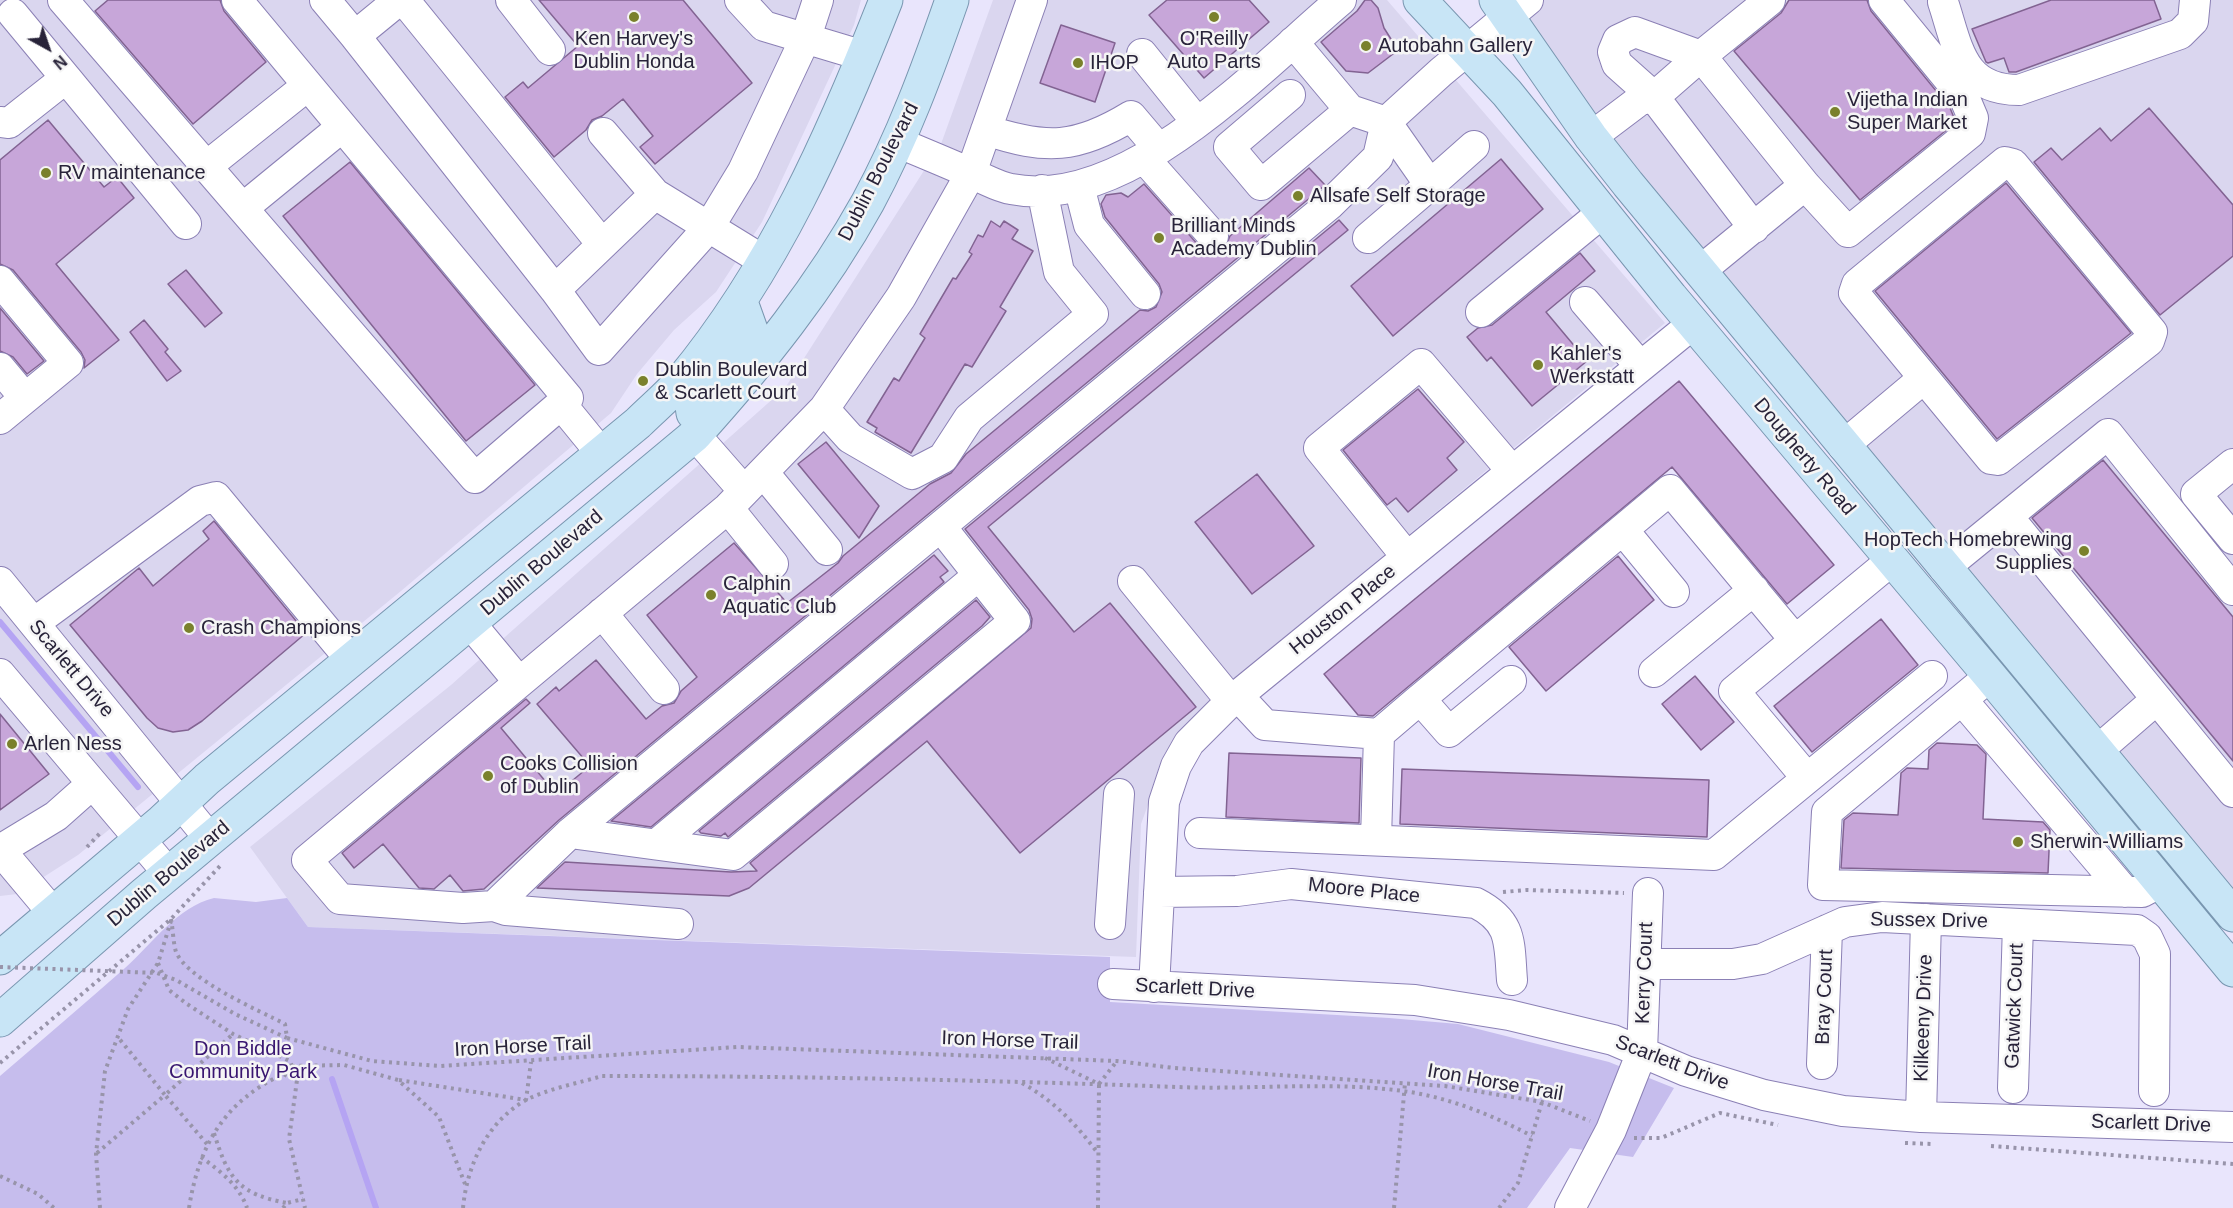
<!DOCTYPE html>
<style>
body{margin:0}
#map{position:relative;width:2233px;height:1208px;overflow:hidden;background:#e9e5fc;font-family:Helvetica,sans-serif}
canvas{display:block}
.north{position:absolute;left:18px;top:18px;width:60px;height:60px;-webkit-text-stroke:4px #f5f5f5;paint-order:stroke;rotate:140deg;font-size:16px;font-weight:700;line-height:24px;text-align:center;color:#282339}
.north::after{content:'';display:block;margin:auto;width:21px;height:27px;background:#282339;clip-path:polygon(50% 0,100% 100%,50% 72%,0 100%)}
</style>
<div id="map">
<canvas width="2233" height="1208"></canvas>
<div class="north">N</div>
</div>
<script>
const g = document.querySelector('canvas').getContext('2d');
g.lineJoin = 'round';
function fillPath(path, color) { g.fillStyle = color; g.fill(path, 'evenodd'); }
function stroke(path, color, width, dash) { g.strokeStyle = color; g.lineWidth = width; g.lineCap = dash ? 'butt' : 'round'; g.setLineDash(dash || []); g.stroke(path); }
function write(font, color, halo, rows, align = 'center') {
  g.font = font + ' Helvetica,sans-serif'; g.lineWidth = 5; g.setLineDash([]); g.textBaseline = 'middle'; g.strokeStyle = halo; g.fillStyle = color; for (const [text, x, y, turn = 0] of rows) {
    g.save(); g.translate(x, y); g.rotate((+turn || 0) * Math.PI / 180); g.textAlign = isNaN(turn) ? turn : align; if (halo) g.strokeText(text, 0, 0); g.fillText(text, 0, 0); g.restore();
  }
}
fillPath(new Path2D(`
 M0,0H861L854,25L762,222L716,292L674,330L637,374L611,413L401,591L78,855L17,894L0,896Z
 M993,0H1387L1665,323L1258,659L1164,761L1141,824L1136,957L308,927L250,847L451,685L785,388L941,144Z
 M1528,0H2233V915L1507,16Z`), '#dad6ef');
fillPath(new Path2D(`
 M214,898L256,902L287,898L308,927L1110,957V1002L1389,1018L1458,1024L1609,1062L1674,1088L1633,1157L1570,1148L1527,1208H0V1076C42,1040 84,1004 125,968C153,943 177,907 214,898Z`), '#c6bded');
stroke(new Path2D(`
 M0,622L138,787
 M332,1079L376,1208`), '#b5a4f3', 6);
const building = new Path2D(`
 M108,0H220L224,11L266,62L193,124L95,11Z
 M539,0H683L752,83L655,164L640,147L653,136L623,99L602,116L592,120L586,130L554,157L505,97L523,82L528,88L578,46Z
 M1167,0H1249L1269,22L1204,78L1149,15Z
 M1365,0H1371L1378,8L1384,28L1396,47L1393,54L1368,73L1346,71L1321,42L1357,11Z
 M1789,0H1867L1871,11L1950,108L1955,120L1954,124L1860,200L1734,51L1781,13Z
 M2051,0H2154L2161,19L2016,72H2009L2004,58L1988,63L1986,62L1972,29Z
 M1061,25L1115,43L1095,102L1040,83Z
 M2149,108L2233,205V256L2160,315L2034,162L2051,148L2062,160L2100,128L2111,141Z
 M48,120L104,187L117,177L134,198L56,264L119,340L84,368L85,360L81,352L13,270L0,264V160Z
 M1501,159L1543,209L1393,336L1351,286Z
 M350,162L535,385L466,441L283,216Z
 M1309,168L1325,185L1317,192L559,820L484,889L463,891L450,875L434,889L419,888L383,844L354,868L342,853L526,699L530,703L501,728L556,794L590,766L537,704L556,687L559,691L596,660L646,719L662,706L674,703L681,691L697,677L647,615L734,543L787,603L838,563L843,556L930,484L951,473L966,454L1140,310L1148,311L1156,307L1162,292L1159,284L1105,217L1101,204L1106,195L1121,193L1128,197L1144,184L1200,247L1207,252L1216,253L1225,248L1230,236Z
 M2006,183L2131,333L1997,439L1875,291Z
 M1339,220L1348,230L988,527L1074,632L1110,603L1196,707L1020,853L927,741L749,888L729,896L537,888L565,862L731,872L757,871L750,863L1031,628L1032,619L1029,610L965,529Z
 M991,221L1000,227L1004,221L1018,230L1012,239L1033,251L1000,307L1006,311L972,367L965,364L911,453L875,432L877,428L867,422L894,378L899,381L925,338L920,334L953,278L956,279L972,254L969,252L978,235L983,237Z
 M1580,253L1595,271L1546,312L1587,361L1532,406L1491,357L1487,361L1467,337L1478,328L1492,325Z
 M186,270L222,313L205,327L168,284Z
 M0,308L44,361L27,374L13,357L0,351Z
 M144,320L168,349L165,352L181,371L167,381L130,332Z
 M1679,381L1834,565L1787,604L1672,467L1373,716L1358,715L1324,674Z
 M1418,389L1464,442L1447,458L1457,470L1408,512L1396,498L1387,505L1343,450Z
 M826,442L879,506L859,538L798,464Z
 M2103,460L2233,617V761L2032,518Z
 M1257,474L1314,546L1252,594L1195,522Z
 M214,521L306,633L202,721L188,730L173,732L158,728L147,718L70,625L139,568L153,586L209,539L203,531Z
 M934,555L948,571L940,577L944,582L651,827L611,821Z
 M1618,556L1654,600L1546,691L1509,647Z
 M976,600L990,617L982,626L728,837L725,833L721,836L701,833L699,831Z
 M1881,619L1918,665L1812,752L1774,706Z
 M1695,676L1734,722L1701,750L1662,704Z
 M0,714L49,774L0,810Z
 M1937,743L1977,745L1986,754L1983,819L2043,822L2050,830L2048,873L1841,868L1844,820L1853,813L1898,815L1901,773L1907,768L1928,769L1929,750Z
 M1229,753L1361,758L1359,823L1226,817Z
 M1402,769L1709,780L1707,837L1400,824Z`);
fillPath(building, '#c7a6d9');
stroke(building, '#826392', 1.5);
const minor = new Path2D(`
 M63,0L475,478L568,398L237,0
 M325,0L355,36
 M399,0L355,36L555,290
 M404,0L602,244
 M511,0L550,50
 M740,0L764,26L864,56
 M1032,0L971,173L901,297L824,409L728,508L307,860L340,899L463,908L494,906L570,833L1329,205L1378,157L1386,122
 M1770,0L1701,56L1805,185L1848,232L1970,133L1973,118L1965,99L1884,0
 M1943,2C1958,47 1961,90 2019,90L2180,34L2193,21L2195,0
 M1293,42L1350,110L1386,122L1430,185L1368,238
 M1142,54L1196,121
 M66,78L186,224
 M1290,95L1229,147L1261,185L1350,110
 M0,122L9,123L66,78L13,14
 M1386,122L1441,72L1528,0
 M986,130C1046,150 1077,149 1131,116L1159,149
 M603,133L655,194
 M1591,137L1640,100L1654,97L1701,56L1635,32L1618,40L1613,52L1617,64L1654,97L1754,228
 M897,142C923,153 950,164 977,176C987,180 999,187 1011,189C1127,212 1259,69 1341,0
 M1144,158L1213,236
 M2005,162L2013,164L2152,332L2149,341L1998,460L1991,459L1854,293L1857,284Z
 M207,166L307,86
 M1430,185L1474,146
 M1079,186L1089,225L1145,294
 M243,208L342,127
 M764,261L655,194L555,290L599,350L709,227L743,171L806,37L818,0
 M1700,271L1805,185
 M0,281L68,363L0,419
 M1585,302L1640,366
 M1481,312L1602,213
 M0,368L25,398
 M561,404L601,453
 M824,409L850,438L912,474L943,458L969,418L1093,314L1059,272L1042,190
 M695,435L744,491
 M1843,446L1924,378
 M2233,464L2196,494L2233,539
 M763,472L827,550
 M728,508L773,564
 M2008,517L2233,792
 M1623,530L1674,592
 M1407,557L1319,448L1421,364L1512,471
 M1944,568L2108,434L2233,590
 M1133,581L1231,701
 M0,582L210,839
 M602,613L664,689
 M34,623L200,501L216,497L351,660
 M470,623L519,682
 M1654,672L1754,590
 M0,674L169,874
 M1990,676L1827,812L1823,885L2142,892L2159,883
 M1511,681L1449,732L1420,699L1670,490L1795,640
 M1238,696L1265,725L1379,734L1420,699
 M1963,701L2125,892
 M2097,751L2157,699
 M1807,778L1734,691L1891,561
 M570,833L733,855L1015,621L941,527
 M1200,833L1714,855L1932,676
 M1376,840L1379,734
 M657,844L979,575
 M1159,892L1237,891L1291,884L1476,903C1513,922 1509,943 1512,980
 M494,906L506,910L678,924
 M53,913L0,850L56,816L92,784
 M1110,924L1119,794
 M1646,964H1733L1762,959L1845,922L1882,917L2137,930L2147,937L2155,954L2154,1091
 M1113,984L1415,1000L1509,1015L1613,1040L1686,1071L1764,1095L1843,1111L1921,1117L2233,1127
 M1154,987L1164,802L1176,766L1189,743L1231,701L1694,323
 M1822,1064L1827,930
 M2013,1088L2018,924
 M1921,1117L1926,919
 M1570,1208L1611,1130L1642,1052L1648,893`);
const major = new Path2D(`
 M1420,0L1507,93L1671,297L1990,676L2233,970
 M1496,0L1591,137L1628,184L2233,915
 M693,413L692,406L751,330L741,302
 M0,958L162,821L207,779L638,423C652,409 668,396 681,381C774,269 833,135 886,0
 M0,1020L144,894L695,435C760,363 821,287 868,202C903,137 928,69 952,0`);
stroke(minor, '#8b80b5', 32);
stroke(major, '#7996b0', 35);
stroke(new Path2D(`
 M87,847L102,831
 M1503,892L1527,890L1624,893
 M171,919C173,929 173,942 176,952C188,980 258,1010 285,1024L287,1038L372,1061L440,1066L738,1047L1117,1061L1174,1068L1445,1086L1542,1102L1590,1121
 M158,963L169,990L187,1004L233,1034L290,1061L297,1079
 M1045,1058L1099,1084L1117,1061
 M0,1063L171,919L220,866
 M292,1066L344,1065L398,1080L439,1117L465,1184
 M399,1080L526,1100L531,1062
 M1022,1083C1054,1101 1075,1123 1097,1152
 M214,1133C228,1178 238,1194 287,1203
 M1634,1138H1661L1720,1113L1778,1125
 M1905,1143L1933,1144
 M207,1144L165,1095L233,1034
 M1991,1146L2233,1164
 M97,1153L165,1095L117,1036
 M201,1157C220,1171 239,1185 247,1208
 M0,1176L38,1194L54,1208
 M100,1208L96,1154L105,1071L128,1009L158,963L171,921
 M189,1208C199,1145 224,1102 283,1074L297,1080L289,1139L305,1208
 M283,1208L287,1203L303,1199
 M463,1208C467,1165 487,1122 526,1100C547,1089 579,1083 602,1076C793,1076 986,1080 1177,1087C1252,1090 1329,1081 1403,1091C1448,1097 1492,1115 1532,1136
 M1098,1208L1099,1084
 M1394,1208L1405,1083
 M1499,1208L1518,1183L1542,1102`), '#9894aa', 4, [3, 4.5]);
stroke(minor, '#fff', 30);
stroke(major, '#c8e5f6', 33);
stroke(new Path2D(`
 M0,967L157,973L176,980L235,1014L287,1038`), '#9894aa', 4, [3, 4.5]);
for (const [x, y, r, color] of [
 [634,17,6,"#7a812c"],
 [1214,17,6,"#7a812c"],
 [1366,46,6,"#7a812c"],
 [1078,63,6,"#7a812c"],
 [1835,112,6,"#7a812c"],
 [46,173,6,"#7a812c"],
 [1298,196,6,"#7a812c"],
 [1159,238,6,"#7a812c"],
 [1538,365,6,"#7a812c"],
 [643,381,6,"#7a812c"],
 [2084,551,6,"#7a812c"],
 [711,595,6,"#7a812c"],
 [189,628,6,"#7a812c"],
 [12,744,6,"#7a812c"],
 [488,776,6,"#7a812c"],
 [2018,842,6,"#7a812c"]
]) { const dot = new Path2D(); dot.arc(x, y, r, 0, 2 * Math.PI); g.fillStyle = color; g.fill(dot); stroke(dot, '#f5f5f5', 2); }
write('20px', '#282339', '#f5f5f5', [
 ["Ken Harvey's",634,39,"center"],
 ["Dublin Honda",634,62,"center"],
 ["O'Reilly",1214,39,"center"],
 ["Auto Parts",1214,62,"center"],
 ["Autobahn Gallery",1378,46],
 ["IHOP",1090,63],
 ["Vijetha Indian",1847,100],
 ["Super Market",1847,123],
 ["RV maintenance",58,173],
 ["Allsafe Self Storage",1310,196],
 ["Brilliant Minds",1171,226],
 ["Academy Dublin",1171,249],
 ["Kahler's",1550,354],
 ["Werkstatt",1550,377],
 ["Dublin Boulevard",655,370],
 ["& Scarlett Court",655,393],
 ["HopTech Homebrewing",2072,540,"right"],
 ["Supplies",2072,563,"right"],
 ["Calphin",723,584],
 ["Aquatic Club",723,607],
 ["Crash Champions",201,628],
 ["Arlen Ness",24,744],
 ["Cooks Collision",500,764],
 ["of Dublin",500,787],
 ["Sherwin-Williams",2030,842]
], 'left');
write('20px', '#282339', '#f5f5f5', [
 ["Dublin Boulevard",879,172,-63],
 ["Dougherty Road",1804,457,50],
 ["Dublin Boulevard",542,563,-40],
 ["Houston Place",1343,610,-39],
 ["Scarlett Drive",71,669,50],
 ["Dublin Boulevard",169,874,-40],
 ["Moore Place",1364,891,6],
 ["Sussex Drive",1929,921,1],
 ["Kerry Court",1645,973,-88],
 ["Scarlett Drive",1195,989,3],
 ["Bray Court",1825,997,-88],
 ["Gatwick Court",2015,1006,-88],
 ["Kilkeeny Drive",1924,1018,-88],
 ["Iron Horse Trail",1010,1041,2],
 ["Iron Horse Trail",523,1047,-3],
 ["Scarlett Drive",1672,1063,21],
 ["Iron Horse Trail",1495,1083,10],
 ["Scarlett Drive",2151,1124,2]
]);
write('20px', '#381570', '#f5f5f5', [
 ["Don Biddle",243,1049],
 ["Community Park",243,1072]
]);
</script>
